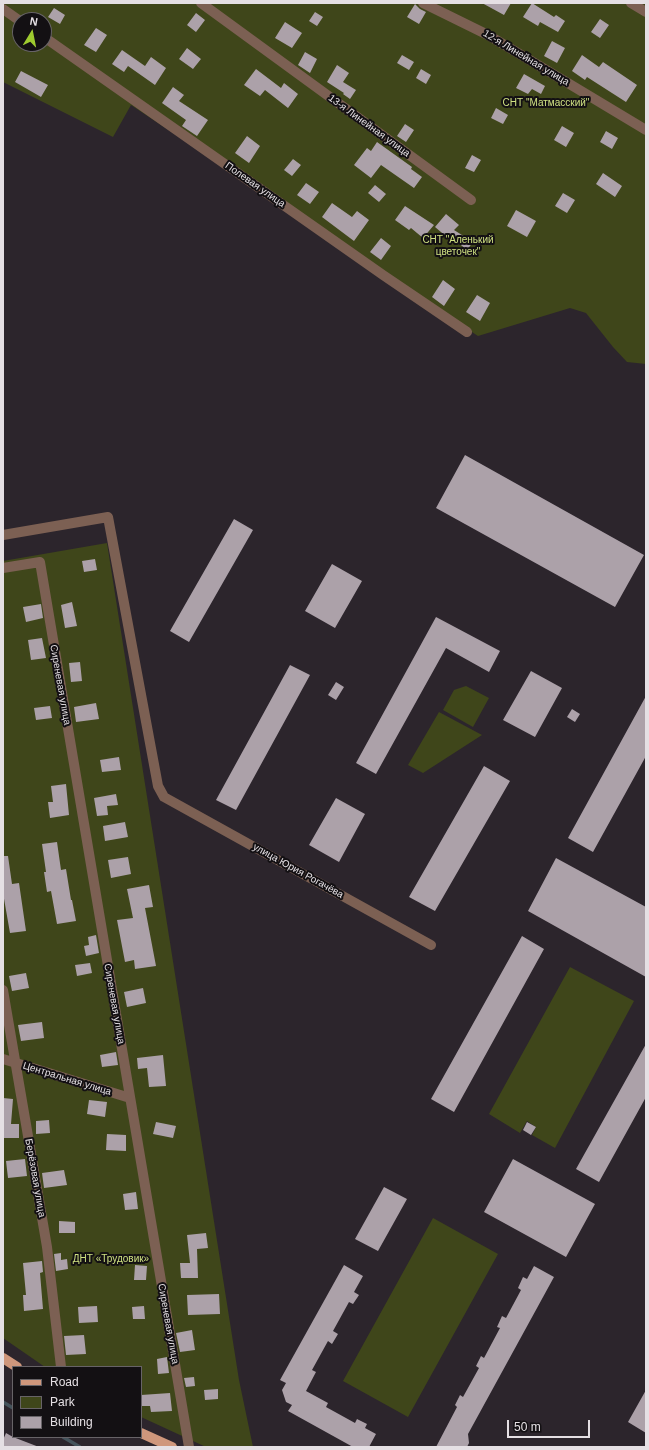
<!DOCTYPE html>
<meta charset="utf-8">
<style>
body{margin:0}
#map{position:relative;width:649px;height:1450px;overflow:hidden;background:#2c252c;font-family:Arial,sans-serif}
canvas{display:block}
.frame{position:absolute;inset:0;border:4px solid #e5e0e4;pointer-events:none}
.legend{position:absolute;left:12px;top:1366px;width:130px;height:72px;box-sizing:border-box;background:#131013;border:1px solid #676367;margin:0;padding:5px 7px;list-style:none;font-size:12px;color:#e5e0e4}
.legend li{display:flex;align-items:center;gap:8px;height:20px}
.legend b{width:20px;border:1px solid #676367}
.north{position:absolute;left:12px;top:12px;width:40px;height:40px;box-sizing:border-box;background:#131013;border:1px solid #676367;border-radius:50%;rotate:10deg;font-size:11px;font-weight:700;line-height:16px;text-align:center;color:#e5e0e4}
.north::after{content:'';display:block;margin:auto;width:14px;height:18px;background:#9eca2f;clip-path:polygon(50% 0,100% 100%,50% 72%,0 100%)}
.scale{position:absolute;left:507px;top:1420px;width:83px;height:18px;box-sizing:border-box;border:2px solid #e5e0e4;border-top:0;padding-left:5px;font-size:12px;line-height:14px;white-space:nowrap;color:#e5e0e4;-webkit-text-stroke:3px #131013;paint-order:stroke}
</style>
<div id="map">
<canvas width="649" height="1450"></canvas>
<div class="frame"></div>
<ul class="legend">
<li><b style="height:5px;background:#cf977c"></b>Road</li>
<li><b style="height:11px;background:#3f461a"></b>Park</li>
<li><b style="height:11px;background:#aca1a9"></b>Building</li>
</ul>
<div class="north">N</div>
<div class="scale">50 m</div>
</div>
<script>
const g = document.querySelector('canvas').getContext('2d');
g.lineJoin = 'round';
function fillPath(path, color) { g.fillStyle = color; g.fill(path, 'evenodd'); }
function stroke(path, color, width, dash) { g.strokeStyle = color; g.lineWidth = width; g.lineCap = dash ? 'butt' : 'round'; g.setLineDash(dash || []); g.stroke(path); }
function write(font, color, halo, rows, align = 'center') {
  g.font = font + ' Arial,sans-serif'; g.lineWidth = 4; g.setLineDash([]); g.textBaseline = 'middle'; g.strokeStyle = halo; g.fillStyle = color; for (const [text, x, y, turn = 0] of rows) {
    g.save(); g.translate(x, y); g.rotate((+turn || 0) * Math.PI / 180); g.textAlign = isNaN(turn) ? turn : align; if (halo) g.strokeText(text, 0, 0); g.fillText(text, 0, 0); g.restore();
  }
}
fillPath(new Path2D(`
 M3,3H646V364L627,362L613,347L586,313L570,308L478,336L131,105L113,137L3,82ZM20,20H44V44H20Z
 M107,543L239,1380L253,1447H206L141,1417V1367H45L3,1338V561Z
 M466,686L489,698L473,727L443,710L454,690Z
 M439,712L482,735L423,773L408,765Z
 M570,967L634,1001L555,1148L532,1135L536,1127L527,1121L520,1133L489,1114Z
 M433,1218L498,1254L408,1417L343,1381Z`), '#3f461a');
stroke(new Path2D(`
 M3,1402L13,1408
 M63,1437L80,1447`), '#45535b', 3.5);
fillPath(new Path2D(`
 M482,3H511L504,15Z
 M532,3L554,17L556,15L565,21L558,32L540,22L538,26L523,17Z
 M415,4L420,9L426,12L419,24L407,17Z
 M54,8L65,15L60,24L48,17Z
 M315,12L323,17L317,26L309,21Z
 M196,13L205,20L196,32L187,25Z
 M600,19L609,25L600,38L591,32Z
 M285,22L302,33L292,48L275,38Z
 M96,28L107,35L96,52L84,45Z
 M552,41L565,48L557,63L544,56Z
 M187,48L201,59L193,69L179,59Z
 M122,50L145,66L151,57L166,68L155,85L128,66L124,72L112,64Z
 M305,52L317,59L310,73L298,65Z
 M402,55L414,62L409,70L397,63Z
 M582,55L599,67L603,62L637,85L626,102L587,77L585,80L572,71Z
 M337,65L349,73L343,82L356,90L350,99L343,94L344,93L327,82Z
 M256,69L281,88L284,83L298,94L288,108L265,90L260,96L244,85Z
 M421,69L431,75L426,84L416,78Z
 M21,71L48,85L41,97L15,82Z
 M524,74L545,86L541,94L532,89L528,94L516,88Z
 M173,87L184,95L179,101L208,120L197,136L182,126L186,120L162,103Z
 M496,108L508,115L503,124L491,118Z
 M405,124L414,130L406,142L397,136Z
 M562,126L574,133L566,147L554,140Z
 M606,131L618,138L612,149L600,142Z
 M247,136L260,146L249,163L235,153Z
 M377,142L412,167L411,169L422,177L414,188L381,165L371,178L354,165L367,148L371,151Z
 M472,155L481,160L474,172L465,168Z
 M293,159L301,165L292,176L284,170Z
 M603,173L622,186L615,197L596,184Z
 M306,183L319,192L310,204L297,195Z
 M375,185L386,194L379,202L368,193Z
 M563,193L575,200L567,213L555,206Z
 M332,203L352,217L357,211L369,220L354,241L322,217Z
 M405,206L434,225L423,238L411,228L409,230L395,220Z
 M516,210L536,221L527,237L507,226Z
 M446,214L459,225L454,230L473,242L467,250L456,241L454,243L435,227Z
 M381,238L391,246L381,260L370,252Z
 M443,280L455,289L444,306L432,297Z
 M477,295L490,303L480,321L466,312Z
 M465,455L644,555L615,607L436,508Z
 M234,519L253,530L189,642L170,631Z
 M95,559L97,570L84,572L82,561Z
 M332,564L362,581L335,628L305,611Z
 M72,602L77,626L65,628L61,605Z
 M41,604L43,618L26,622L23,607Z
 M436,617L500,651L489,672L446,648L376,774L356,763Z
 M42,638L46,658L31,660L28,640Z
 M80,662L82,681L71,682L69,663Z
 M290,665L310,675L236,810L216,800Z
 M531,671L562,688L535,737L503,720Z
 M336,682L344,687L336,700L328,695Z
 M646,696V756L593,852L568,838Z
 M96,703L99,719L76,722L74,707Z
 M50,706L52,718L36,720L34,708Z
 M572,709L580,714L575,722L567,717Z
 M119,757L121,770L102,772L100,760Z
 M484,766L510,781L435,911L409,897Z
 M66,784L69,815L50,818L48,802H53L51,786Z
 M116,794L118,805L107,806L108,815L97,816L94,798Z
 M336,798L365,814L339,862L309,845Z
 M125,822L128,837L105,841L103,826Z
 M57,842L61,870L66,869L71,900H72L76,921L57,924L51,891L47,892L44,872H46L42,844Z
 M3,856H8L12,884L19,883L26,931L10,933L3,893Z
 M128,857L131,874L111,878L108,860Z
 M556,858L646,907V977L528,911Z
 M149,885L153,907L145,908L156,966L135,969L134,960L125,962L117,920L133,918L127,889Z
 M96,935L99,953L86,956L84,946L89,945L88,937Z
 M522,936L544,949L454,1112L431,1099Z
 M90,963L92,973L77,976L75,965Z
 M26,973L29,988L12,991L9,976Z
 M143,988L146,1003L127,1007L124,992Z
 M42,1022L44,1038L21,1041L18,1025Z
 M646,1044V1097L599,1182L576,1169Z
 M116,1052L118,1065L102,1067L100,1055Z
 M163,1055L166,1086L149,1087L147,1068L138,1069L137,1058Z
 M3,1098L13,1099L11,1124H19V1138H3Z
 M89,1100L107,1102L105,1117L87,1114Z
 M49,1120L50,1133L36,1134V1121Z
 M156,1122L176,1126L173,1138L153,1134Z
 M527,1122L536,1127L531,1135L523,1130Z
 M107,1134L126,1135V1151L106,1150Z
 M25,1159L27,1176L8,1178L6,1161Z
 M513,1159L595,1204L566,1257L484,1212Z
 M64,1170L67,1185L44,1188L42,1173Z
 M384,1187L407,1199L378,1251L355,1239Z
 M136,1192L138,1209L125,1210L123,1194Z
 M59,1221L75,1222V1233H59Z
 M206,1233L208,1248L197,1249L198,1278H181L180,1263H190L187,1235Z
 M61,1253V1260L67,1259L68,1269L56,1271L54,1254Z
 M42,1261L43,1272L40,1273L43,1309L24,1311L23,1295H26L23,1263Z
 M135,1265L147,1266L146,1280H134Z
 M344,1265L363,1276L354,1292L359,1295L353,1304L349,1302L333,1331L338,1334L332,1344L328,1341L312,1370L316,1372L306,1391L328,1403L326,1407L355,1423L357,1419L367,1424L365,1428L376,1434L369,1447H353L288,1411L292,1405L286,1402L282,1390L286,1383L280,1380Z
 M534,1266L554,1277L468,1434L469,1443L467,1447H436L457,1407L455,1405L460,1395L463,1397L479,1368L476,1366L481,1356L484,1358L500,1328L497,1327L502,1316L506,1318L521,1290L518,1288L523,1277L527,1279Z
 M219,1294L220,1314L188,1315L187,1295Z
 M97,1306L98,1322L79,1323L78,1307Z
 M144,1306L145,1319H133L132,1307Z
 M192,1330L195,1350L180,1352L176,1333Z
 M84,1335L86,1354L66,1355L64,1336Z
 M167,1357L169,1373L158,1374L157,1359Z
 M194,1377L195,1386L186,1387L184,1378Z
 M218,1389V1399L205,1400L204,1390Z
 M646,1390V1433L628,1422Z
 M170,1393L172,1411L151,1412L150,1406H141V1395Z
 M6,1433L13,1437L39,1447H3V1440Z`), '#aca1a9');
stroke(new Path2D(`
 M201,3L471,200
 M423,3L488,35L646,130
 M631,3L646,12
 M3,9L20,21
 M44,37L383,275L467,332
 M3,535L108,517L158,786L164,797L431,945
 M3,568L40,562L189,1447
 M3,990L47,1247L61,1367
 M3,1059L130,1098`), '#7c6053', 10);
stroke(new Path2D(`
 M3,1358L17,1367
 M141,1433L172,1447`), '#cf977c', 10);
write('10px', '#e5e0e4', '#131013', [
 ["12-я Линейная улица",526,58,31],
 ["13-я Линейная улица",369,126,36],
 ["Полевая улица",255,185,35],
 ["Сиреневая улица",60,685,80],
 ["улица Юрия Рогачёва",298,871,29],
 ["Сиреневая улица",114,1004,80],
 ["Центральная улица",67,1079,17],
 ["Берёзовая улица",35,1178,80],
 ["Сиреневая улица",168,1324,80]
]);
write('10px', '#cfe182', '#131013', [
 ["СНТ \"Матмасский\"",546,103],
 ["СНТ \"Аленький",458,240],
 ["цветочек\"",458,252],
 ["ДНТ «Трудовик»",111,1259]
]);
</script>
